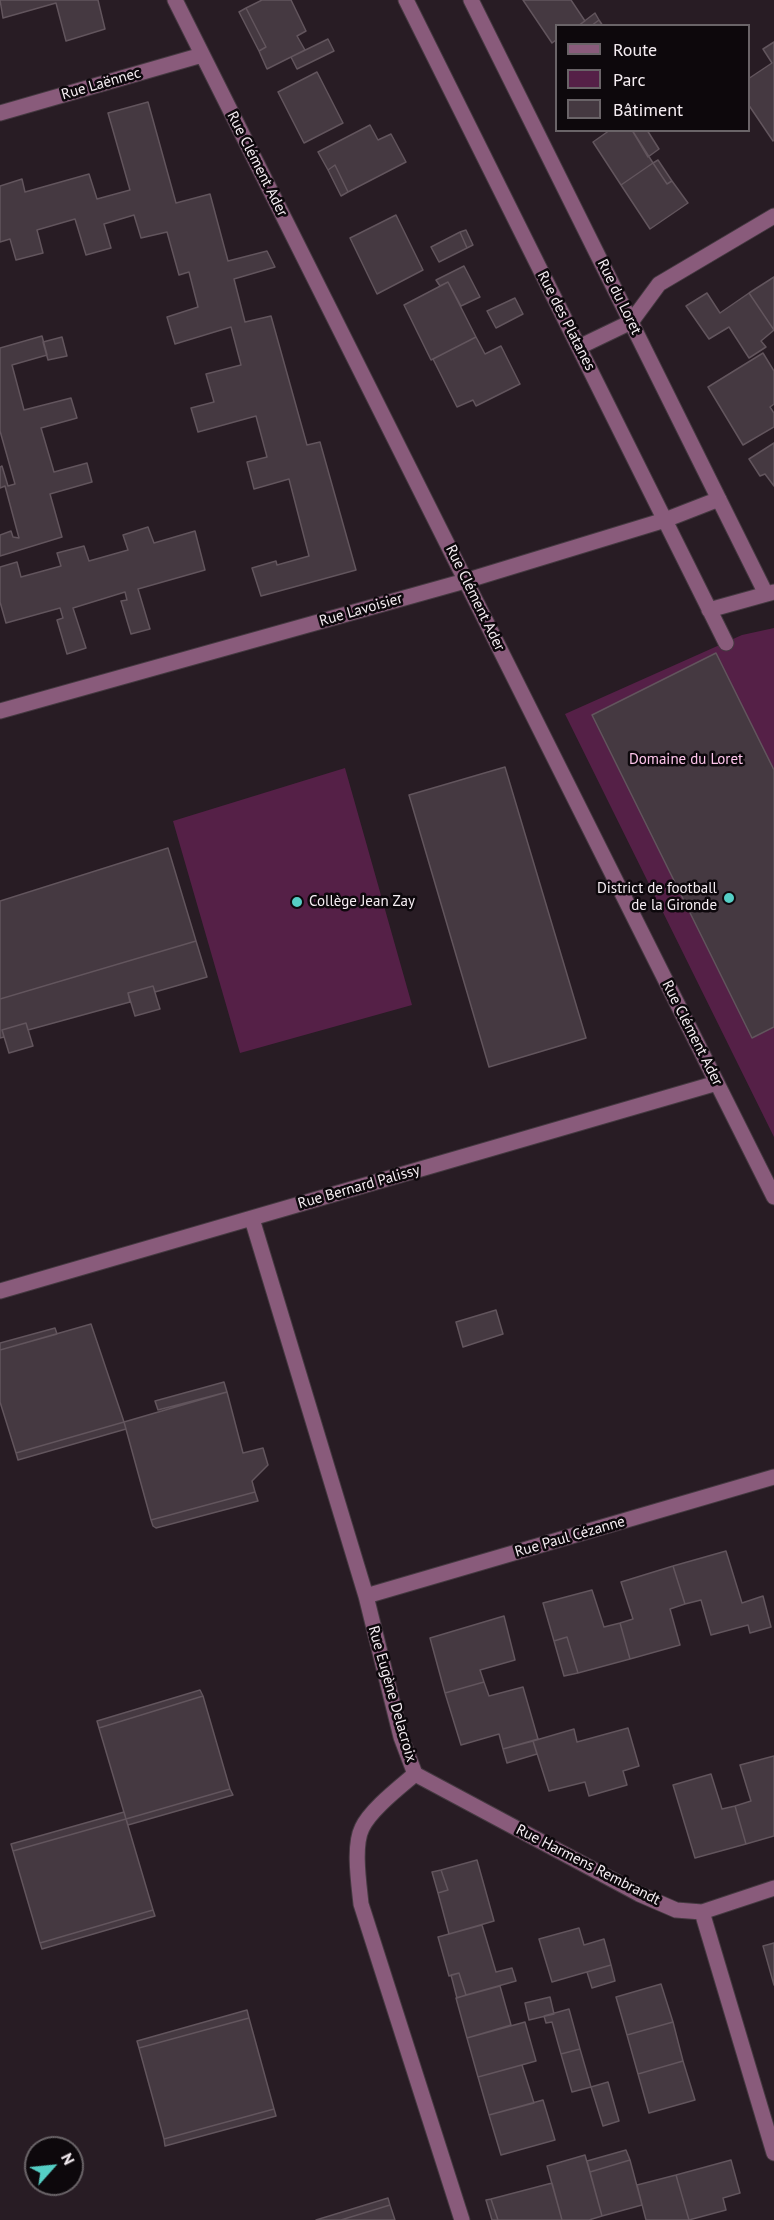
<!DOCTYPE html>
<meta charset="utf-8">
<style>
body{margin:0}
#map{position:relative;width:774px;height:2220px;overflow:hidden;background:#281c24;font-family:"PT Sans",sans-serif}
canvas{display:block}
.legend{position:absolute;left:555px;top:24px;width:195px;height:108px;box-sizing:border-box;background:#0d080c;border:2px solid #6a6468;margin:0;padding:8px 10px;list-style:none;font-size:18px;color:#f6eef3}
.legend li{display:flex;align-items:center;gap:12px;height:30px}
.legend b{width:30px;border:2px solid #6a6468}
.north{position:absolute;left:24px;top:2136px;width:60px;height:60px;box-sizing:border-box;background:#0d080c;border:2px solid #6a6468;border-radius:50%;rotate:63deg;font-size:16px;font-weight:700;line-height:24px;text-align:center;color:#f6eef3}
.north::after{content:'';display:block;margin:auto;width:21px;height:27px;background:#55cec5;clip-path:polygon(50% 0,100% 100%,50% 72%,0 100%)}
</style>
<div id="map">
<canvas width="774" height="2220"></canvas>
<ul class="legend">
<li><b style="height:8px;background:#895b7b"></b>Route</li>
<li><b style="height:16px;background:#552047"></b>Parc</li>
<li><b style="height:16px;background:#453941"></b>Bâtiment</li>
</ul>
<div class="north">N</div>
</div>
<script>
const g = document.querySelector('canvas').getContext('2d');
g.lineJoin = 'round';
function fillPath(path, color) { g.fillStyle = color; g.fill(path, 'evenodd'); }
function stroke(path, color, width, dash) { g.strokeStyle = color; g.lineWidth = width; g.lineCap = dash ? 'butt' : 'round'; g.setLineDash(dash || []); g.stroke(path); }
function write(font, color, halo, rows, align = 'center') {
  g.font = font + ' "PT Sans",sans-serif'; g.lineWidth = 5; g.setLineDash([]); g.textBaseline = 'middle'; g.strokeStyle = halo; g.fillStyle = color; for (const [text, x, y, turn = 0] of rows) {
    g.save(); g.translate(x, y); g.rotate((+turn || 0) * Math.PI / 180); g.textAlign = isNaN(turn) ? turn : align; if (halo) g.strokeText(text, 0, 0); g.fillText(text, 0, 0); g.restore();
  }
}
fillPath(new Path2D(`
 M774,628V1137L565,714L742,635Z
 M345,768L412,1005L240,1053L173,821Z`), '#552047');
const building = new Path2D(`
 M0,0H98L105,29L66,41L56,3L3,18Z
 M262,0H291L306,31L297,36L305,50L267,69L259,51L266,47L246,8Z
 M523,0H571L585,21L578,26H556V40L552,43Z
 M246,8L266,47L259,51L239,12Z
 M595,13L599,20L591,26H578Z
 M599,20L603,26H591Z
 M328,39L334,51L297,69L291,57Z
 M774,42V140L773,141L748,104V79L772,63L763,49Z
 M317,72L343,123L304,143L278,92Z
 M148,102L176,203L210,194L228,261L267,251L275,267L234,279L245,322L271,316L307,445L320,442L356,570L261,596L252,568L276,561L277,565L309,556L289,479L254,489L247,462L267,457L256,416L198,432L191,408L214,402L206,374L241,365L231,327L175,344L167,317L198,307L189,272L179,275L167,232L141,238L134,215L104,224L111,248L86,255L75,219L37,230L43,253L16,260L10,239L0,242V186L22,179L25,192L89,174L97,199L130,190L108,113Z
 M370,125L378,140L391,134L406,162L348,192L335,165L328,170L318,152Z
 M610,130H632L653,163L621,185L593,142Z
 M632,130H647L659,149L648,157Z
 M658,160L672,181L667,184L653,163Z
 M653,163L667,184L672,181L688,203L650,229L621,185Z
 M335,165L348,192L341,196L328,170Z
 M396,215L423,270L377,294L350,238Z
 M466,230L473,245L467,248L460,232Z
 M460,232L467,248L439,262L431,247Z
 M464,266L480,297L461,306L448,282L440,286L436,280Z
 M774,277V330L749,293Z
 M448,282L476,337L431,360L404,305Z
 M707,293L720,313L749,293L774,330L761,341L766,347L749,358L729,327L709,339L686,306Z
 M515,298L523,314L496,328L487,311Z
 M42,336L47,355L12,365L24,410L71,398L77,418L41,428L54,472L87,463L92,482L50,494L62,537L0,556V535L11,531L13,537L19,538L5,486L0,488V467L2,466L8,486L15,484L0,431V348Z
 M62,337L67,356L48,360L43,342Z
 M476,337L485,354L501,346L520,384L476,406L473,400L457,407L433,359Z
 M763,353L774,371V404L770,407L774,413V427L743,445L708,387Z
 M774,443V486L765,474L760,476L749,459Z
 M148,527L154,543L195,531L205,570L138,589L150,629L131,634L121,601L127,600L125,592L73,608L86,648L67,654L57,620L63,618L60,608L6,623L0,602V567L17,562L21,577L61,566L57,553L84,546L89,561L128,550L123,535Z
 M716,653L774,770V1027L752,1038L592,715Z
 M505,767L586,1038L489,1067L409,795Z
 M168,848L196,941L0,999V901Z
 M196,941L207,977L155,992L153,986L128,993L130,1002L28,1030L26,1023L2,1030L4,1037L0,1038V999Z
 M153,986L160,1009L135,1016L128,993Z
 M26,1023L33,1046L9,1053L2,1030Z
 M496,1310L503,1334L463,1347L456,1322Z
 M91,1324L124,1422L16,1453L0,1402V1350Z
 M55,1328L57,1334L0,1350V1343Z
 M224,1382L227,1392L158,1410L155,1401Z
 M227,1392L243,1453L263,1448L268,1465L252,1481L255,1492L151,1520L124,1422Z
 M124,1422L126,1429L18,1460L16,1453Z
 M255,1492L258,1501L156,1528L153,1526L151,1520Z
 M726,1551L742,1603L763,1596L771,1627L750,1633L748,1625L711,1635L701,1600L685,1604L673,1566Z
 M673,1566L685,1604L670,1609L680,1645L630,1659L620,1623L633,1619L621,1582Z
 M592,1590L604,1627L620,1623L630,1659L578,1673L567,1637L554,1641L543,1603Z
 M504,1616L515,1660L480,1670L484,1682L445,1693L430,1638Z
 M567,1637L578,1673L564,1676L554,1641Z
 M484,1682L489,1696L523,1687L538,1739L503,1749L499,1734L461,1745L445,1693Z
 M200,1690L203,1696L99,1728L97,1721Z
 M203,1696L230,1789L126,1819L99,1728Z
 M628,1728L639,1766L623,1771L627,1785L589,1796L585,1782L549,1791L533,1741L574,1729L577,1742Z
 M533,1741L537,1754L507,1763L503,1749Z
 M774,1756V1836L746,1844L735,1806L751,1801L740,1765Z
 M711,1774L722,1809L735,1806L746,1844L695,1858L673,1785Z
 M230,1789L233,1795L128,1825L126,1819Z
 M124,1812L126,1819L13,1851L11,1844Z
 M126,1819L153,1910L40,1943L13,1851Z
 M477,1860L494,1921L449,1934L438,1893L448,1890L441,1870Z
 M441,1870L448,1890L438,1893L432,1872Z
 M153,1910L155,1916L42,1949L40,1943Z
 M482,1925L496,1972L512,1968L516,1981L466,1995L459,1973L449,1976L438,1937Z
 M579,1928L584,1945L604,1939L611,1965L552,1982L539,1939Z
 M774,1943V1985L763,1946Z
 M611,1965L615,1981L592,1988L587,1972Z
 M459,1973L466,1995L457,1998L451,1975Z
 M661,1984L673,2022L627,2035L616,1997Z
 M500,1986L511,2025L467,2038L456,1998Z
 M550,1997L554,2014L529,2020L525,2003Z
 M569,2009L580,2049L561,2054L552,2022L546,2023L544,2016Z
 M247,2010L249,2018L139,2048L137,2041Z
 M249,2018L274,2109L164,2139L139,2048Z
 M525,2022L536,2061L478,2077L467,2038Z
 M673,2022L683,2061L638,2074L627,2035Z
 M580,2049L591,2087L572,2092L561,2054Z
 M683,2061L695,2100L649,2113L638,2074Z
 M522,2065L534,2103L489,2115L478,2077Z
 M608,2082L619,2121L603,2126L591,2087Z
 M543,2100L555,2140L501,2155L489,2115Z
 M274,2109L276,2116L165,2146L164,2139Z
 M626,2150L630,2160L590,2172L587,2161Z
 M585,2155L602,2216L589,2220H562L547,2166Z
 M630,2160L642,2205L602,2216L590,2172Z
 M731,2160L740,2193L723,2198L726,2210L689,2220L676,2175Z
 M676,2175L689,2220H646L637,2185Z
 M552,2183L562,2220H498L491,2199Z
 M388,2198L390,2205L341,2220H316Z
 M491,2199L498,2220H492L486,2200Z
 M390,2205L395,2220H341Z`);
fillPath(building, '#453941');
stroke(building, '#62555d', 1.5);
const minor = new Path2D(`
 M175,0L774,1197
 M406,0L726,643
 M471,0L766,594
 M0,113L202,55
 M579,347L631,322L659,284L774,216
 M709,610L774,592
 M0,711L465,581L665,520L719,499
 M252,1219L366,1596L401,1737L415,1774C400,1787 370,1810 362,1828C353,1846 359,1884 361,1904L462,2220
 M0,1291L717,1083
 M366,1596L774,1477
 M415,1774L639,1894L676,1910L702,1912L774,2153
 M702,1912L774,1888`);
stroke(minor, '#453941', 17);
stroke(minor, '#895b7b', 15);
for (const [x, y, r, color] of [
 [729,898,6,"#55cec5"],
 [297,902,6,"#55cec5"]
]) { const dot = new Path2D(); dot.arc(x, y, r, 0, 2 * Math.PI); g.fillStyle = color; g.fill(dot); stroke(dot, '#0d080c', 2); }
write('15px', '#f6eef3', '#0d080c', [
 ["Rue Laënnec",101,84,-16],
 ["Rue Clément Ader",257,164,63],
 ["Rue du Loret",619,297,64],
 ["Rue des Platanes",566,321,63],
 ["Rue Clément Ader",475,598,64],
 ["Rue Lavoisier",361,610,-16],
 ["Rue Clément Ader",692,1033,63],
 ["Rue Bernard Palissy",359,1187,-16],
 ["Rue Paul Cézanne",570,1537,-16],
 ["Rue Eugène Delacroix",392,1694,74],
 ["Rue Harmens Rembrandt",588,1865,27]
]);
write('15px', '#fec5eb', '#0d080c', [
 ["Domaine du Loret",686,760]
]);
write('15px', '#f6eef3', '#0d080c', [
 ["District de football",717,889],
 ["de la Gironde",717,906],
 ["Collège Jean Zay",309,902,"left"]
], 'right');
</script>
